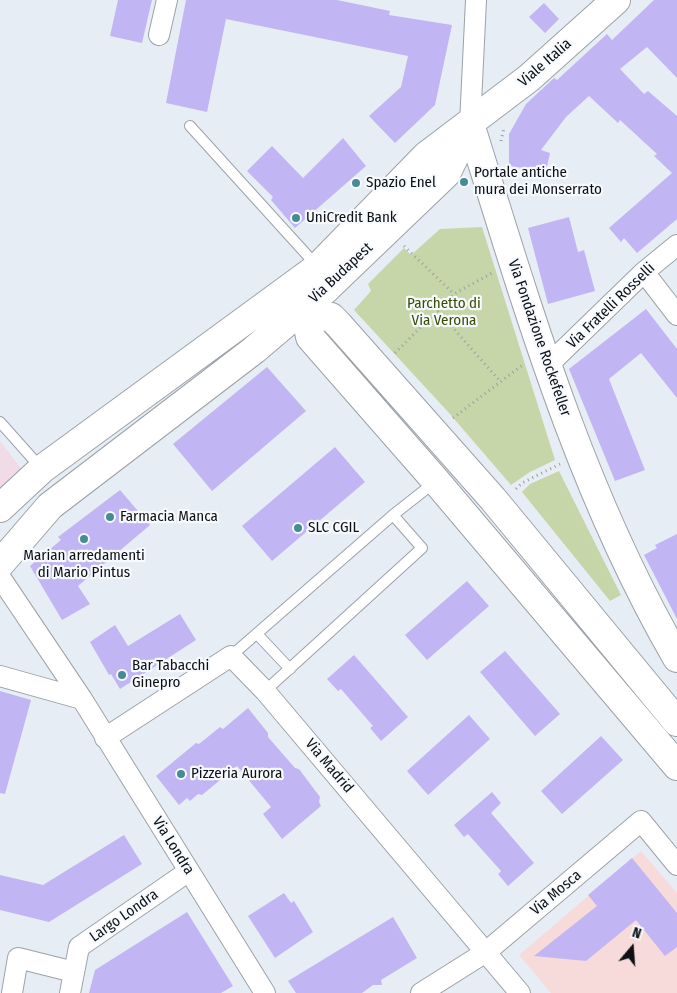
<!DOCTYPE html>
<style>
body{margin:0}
#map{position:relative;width:677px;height:993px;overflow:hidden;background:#e7edf4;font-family:"Fira Sans Condensed",sans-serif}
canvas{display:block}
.north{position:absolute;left:607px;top:923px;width:50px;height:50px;-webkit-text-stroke:4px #f6fafe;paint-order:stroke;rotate:18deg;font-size:14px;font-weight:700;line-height:20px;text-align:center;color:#0e1013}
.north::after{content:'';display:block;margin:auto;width:18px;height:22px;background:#0e1013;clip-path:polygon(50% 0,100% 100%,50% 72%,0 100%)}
</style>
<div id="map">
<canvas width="677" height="993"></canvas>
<div class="north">N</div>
</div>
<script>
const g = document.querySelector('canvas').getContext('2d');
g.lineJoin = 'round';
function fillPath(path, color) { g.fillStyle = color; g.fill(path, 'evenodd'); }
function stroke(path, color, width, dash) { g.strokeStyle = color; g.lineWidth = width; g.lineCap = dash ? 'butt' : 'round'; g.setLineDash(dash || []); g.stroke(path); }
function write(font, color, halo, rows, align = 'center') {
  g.font = font + ' "Fira Sans Condensed",sans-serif'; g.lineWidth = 4.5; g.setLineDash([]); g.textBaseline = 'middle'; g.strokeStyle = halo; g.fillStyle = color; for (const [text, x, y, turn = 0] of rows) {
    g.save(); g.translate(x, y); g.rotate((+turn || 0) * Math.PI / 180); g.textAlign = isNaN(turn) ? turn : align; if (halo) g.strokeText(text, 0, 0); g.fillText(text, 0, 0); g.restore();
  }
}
fillPath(new Path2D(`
 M0,441L24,472L0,491Z`), '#f1dbe7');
fillPath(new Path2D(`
 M641,851L677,893V993H551L519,955Z`), '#f6dbda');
fillPath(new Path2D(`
 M482,227L555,460L530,472L511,485L449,413L354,310L371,291L368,284L404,248L411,255L440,229Z
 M559,471L621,595L610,601L522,492L530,484Z`), '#c7d6a9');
fillPath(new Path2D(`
 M118,0H152L142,43L110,36Z
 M186,0H337L390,11L389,15L452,25L435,105L395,143L369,116L401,87L408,56L226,19L207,112L166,103Z
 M654,0H677V78L647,47L620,69L644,94L648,91L677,116V219L637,253L624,238L621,242L609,228L672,173L654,156L657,154L620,120L618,123L589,96L566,117L541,150L550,153L546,171L509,166V134L526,104L554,78L557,80L607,34L612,40Z
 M544,3L559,19L545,33L529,17Z
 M343,138L366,166L295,228L271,200L273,197L247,171L272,146L303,178Z
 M569,217L578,252L584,250L595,291L548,304L528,228Z
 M646,309L677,349V398L641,353L609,379L645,470L615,481L569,369Z
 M267,367L306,411L212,491L173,444Z
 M335,447L365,482L272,561L242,526Z
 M120,490L150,525L78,586L90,604L62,620L30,566L61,540L58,537Z
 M677,534V619L644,555L657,548L655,545Z
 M467,581L489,606L427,660L405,635Z
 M180,614L196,640L120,689L111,674L109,675L90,642L115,625L128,646Z
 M505,651L560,714L535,736L480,672Z
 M354,655L408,717L381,741L370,728L373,726L341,689L338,691L327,679Z
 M0,691L31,700L5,794L0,793Z
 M248,708L268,733V737L295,768L299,769L320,797L319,802L321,806L282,839L263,814L271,807L237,766L202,795L198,794L190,801L187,798L179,805L156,776L196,743L199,744L220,727L223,729Z
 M469,715L490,739L428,795L407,771Z
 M601,736L623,760L562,814L541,791Z
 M492,792L501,803L491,813L534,863L508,886L498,874L501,871L468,834L464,837L454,825Z
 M124,835L142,864L49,922L0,910V875L43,885Z
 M632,858L677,913V947L665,956L636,920L586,961L534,956L597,906L588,895Z
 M284,893L291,903L294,901L313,932L275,958L248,916Z
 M187,912L233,986L221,993H89L95,970Z
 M393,917L417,958L381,980L382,985H373L362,993H296L288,981Z`), '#c2b5f3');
const lane = new Path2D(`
 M190,126L317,266
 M0,422L41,468
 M257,634L290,669
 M231,656L393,515L435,482
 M265,691L422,548L393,515`);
const street = new Path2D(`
 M159,35L167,0
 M470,124L476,0
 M644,272L677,315
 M546,367L644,272L677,245
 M0,577L82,699L265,993
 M0,676L82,699
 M105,738L231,656L265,691L520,993
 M12,993L18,958L74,972
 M70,993L79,947L189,871
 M421,993L486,952L641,821L677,865`);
const secondary = new Path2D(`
 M470,124C527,306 580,491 677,658
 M290,297L306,316L310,337L436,481L677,766
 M306,316L331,317L338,324L493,499L677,722
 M0,508L42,469L318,267L426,156L529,78L616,0
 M0,564L50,506L254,350L327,288L446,174L469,127`);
stroke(lane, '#9ca2a8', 12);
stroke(street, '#9ca2a8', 22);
stroke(secondary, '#9ca2a8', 30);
stroke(new Path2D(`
 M501,141L504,128
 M404,246L454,294
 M438,311L500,381
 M395,353L454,294L492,273
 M453,418L524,364
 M516,489L522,483L560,464`), '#999ea3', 3, [1, 4]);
stroke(lane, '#fff', 10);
stroke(street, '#fff', 20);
stroke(secondary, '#fff', 28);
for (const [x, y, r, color] of [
 [464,182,5,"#478b99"],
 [356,183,5,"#478b99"],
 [296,218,5,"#478b99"],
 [110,517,5,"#478b99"],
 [298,528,5,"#478b99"],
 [84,539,5,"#478b99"],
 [122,675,5,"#478b99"],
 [181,774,5,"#478b99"]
]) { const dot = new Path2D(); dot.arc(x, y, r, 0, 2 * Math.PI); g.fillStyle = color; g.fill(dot); stroke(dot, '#f6fafe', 2); }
write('15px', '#0e1013', '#f6fafe', [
 ["Viale Italia",545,63,-41],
 ["Via Budapest",341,273,-43],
 ["Via Fratelli Rosselli",611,306,-44],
 ["Via Fondazione Rockefeller",539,338,71],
 ["Via Madrid",329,766,50],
 ["Via Londra",173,846,58],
 ["Via Mosca",556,893,-40],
 ["Largo Londra",124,916,-35]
]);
write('15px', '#0e1013', '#f6fafe', [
 ["Portale antiche",474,173],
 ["mura dei Monserrato",474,190],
 ["Spazio Enel",366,183],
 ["UniCredit Bank",306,218],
 ["Farmacia Manca",120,517],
 ["SLC CGIL",308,528],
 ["Marian arredamenti",84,556,"center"],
 ["di Mario Pintus",84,573,"center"],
 ["Bar Tabacchi",132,666],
 ["Ginepro",132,683],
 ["Pizzeria Aurora",191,774]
], 'left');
write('15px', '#3b4c02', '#f6fafe', [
 ["Parchetto di",444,304],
 ["Via Verona",444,321]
]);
</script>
